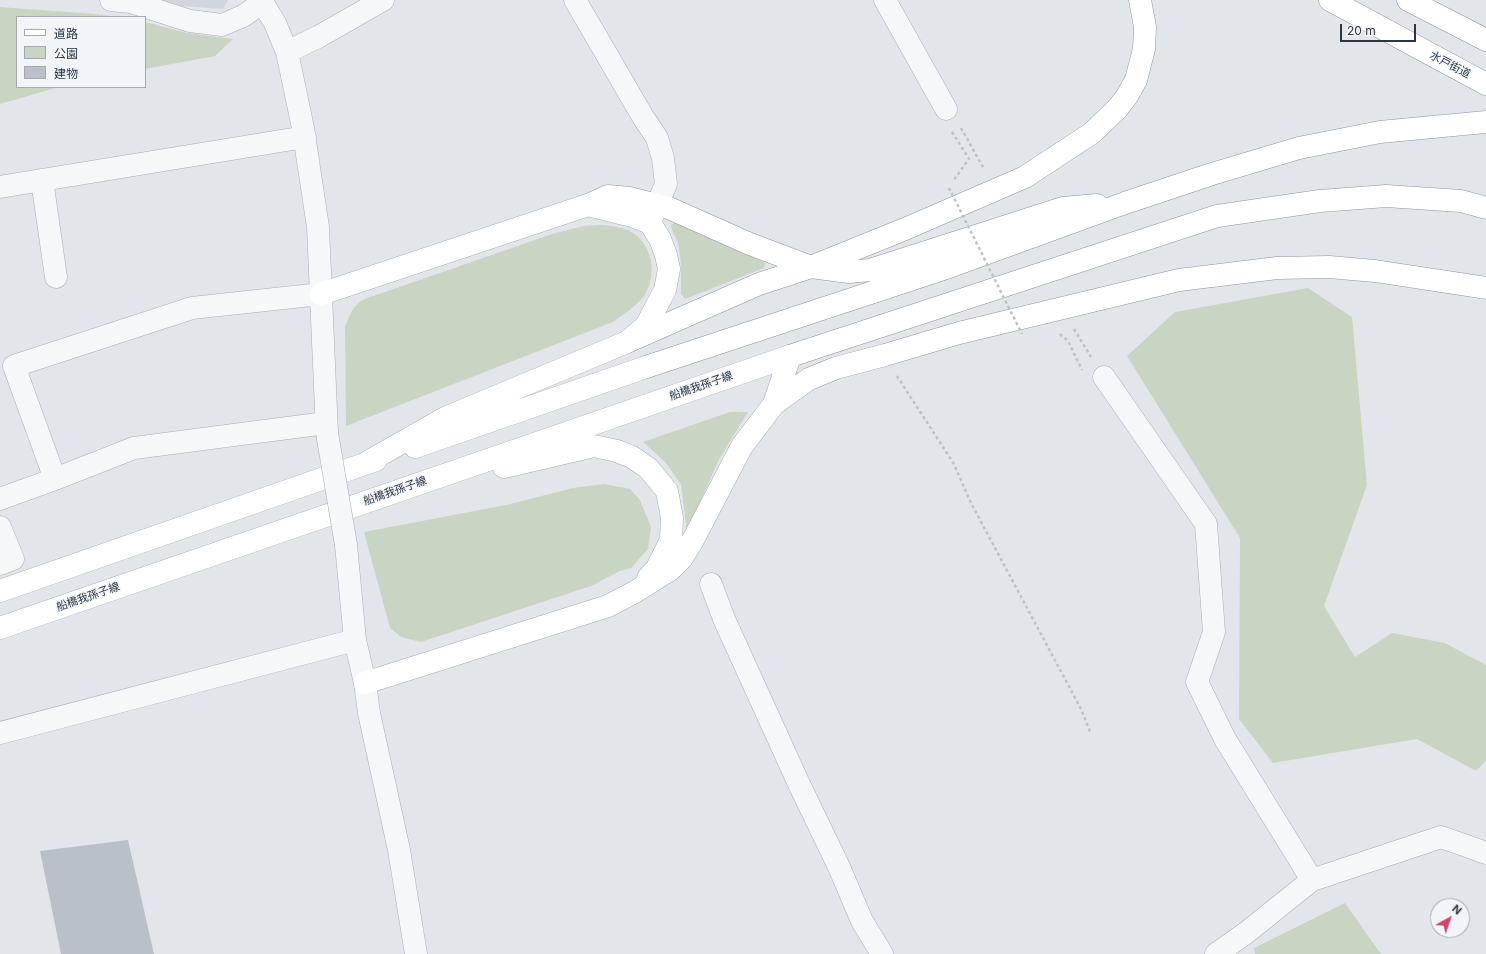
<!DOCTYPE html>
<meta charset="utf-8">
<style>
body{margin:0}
#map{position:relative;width:1486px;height:954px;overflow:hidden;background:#e2e6eb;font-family:Inter,"Noto Sans JP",sans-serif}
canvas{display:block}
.legend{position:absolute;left:16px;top:16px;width:130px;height:72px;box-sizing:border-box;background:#f2f5f8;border:1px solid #a2a9b0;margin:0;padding:5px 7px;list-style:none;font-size:12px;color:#293644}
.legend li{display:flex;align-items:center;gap:8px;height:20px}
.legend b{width:20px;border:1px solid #a2a9b0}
.north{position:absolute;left:1430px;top:898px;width:40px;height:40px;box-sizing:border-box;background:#f2f5f8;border:1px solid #a2a9b0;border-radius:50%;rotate:40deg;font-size:11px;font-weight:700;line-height:16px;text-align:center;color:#293644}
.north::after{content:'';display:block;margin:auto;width:14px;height:18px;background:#d44368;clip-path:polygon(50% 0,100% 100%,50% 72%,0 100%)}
.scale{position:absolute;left:1340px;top:24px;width:76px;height:18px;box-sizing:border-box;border:2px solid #293644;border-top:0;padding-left:5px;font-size:12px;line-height:14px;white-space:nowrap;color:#293644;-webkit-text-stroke:3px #f2f5f8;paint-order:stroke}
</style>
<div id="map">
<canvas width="1486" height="954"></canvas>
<ul class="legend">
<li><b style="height:5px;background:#fff"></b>道路</li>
<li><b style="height:11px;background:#c9d5c3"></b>公園</li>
<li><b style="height:11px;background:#b9c0c9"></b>建物</li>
</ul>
<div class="north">N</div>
<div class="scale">20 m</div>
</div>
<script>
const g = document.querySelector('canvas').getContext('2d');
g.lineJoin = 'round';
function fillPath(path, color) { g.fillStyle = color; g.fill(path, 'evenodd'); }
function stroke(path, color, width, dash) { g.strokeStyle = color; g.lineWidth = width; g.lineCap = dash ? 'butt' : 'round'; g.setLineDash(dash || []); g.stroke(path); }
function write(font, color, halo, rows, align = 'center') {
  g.font = font + ' Inter,"Noto Sans JP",sans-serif'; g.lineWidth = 3; g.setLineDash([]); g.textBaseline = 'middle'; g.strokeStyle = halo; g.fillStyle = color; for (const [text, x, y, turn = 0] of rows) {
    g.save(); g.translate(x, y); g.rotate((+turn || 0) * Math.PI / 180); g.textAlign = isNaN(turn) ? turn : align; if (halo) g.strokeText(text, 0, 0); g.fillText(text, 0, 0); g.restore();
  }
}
fillPath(new Path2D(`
 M161,0H228L223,9L181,6Z`), '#d0d6dd');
fillPath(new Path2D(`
 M0,7L95,14L117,17H17V87H59L0,104Z
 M145,22L187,33L233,39L215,56L145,69Z
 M678,220L765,263L764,268L685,299L681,294C681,277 682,260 678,243C676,237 672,232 671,225Z
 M603,225C612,226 621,227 630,231C653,244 658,275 644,296C636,307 623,314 613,322L346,426L345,327C355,300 360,300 385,292L552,234L583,226Z
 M1308,288L1352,317L1367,485L1324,606L1355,657L1392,633L1445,643L1486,665V761L1476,771L1417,739L1273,763L1239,719L1240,538L1127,356L1175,312Z
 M730,412H748L718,461L684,540L686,524L681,484L665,462L643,442Z
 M604,484L630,489L640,500L651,527L648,549L631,568L620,571L591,586L421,642L401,637L390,628L364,532L506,505L573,488Z
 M1345,903L1381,954H1255L1254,948Z`), '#c9d5c3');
fillPath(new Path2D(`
 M128,840L154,954H61L40,851Z`), '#b9c0c9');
const minor = new Path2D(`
 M111,0L131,2L190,21L222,25L243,16L262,3
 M261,0L275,23L287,52L303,128L318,227L327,433
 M575,0L643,117L657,138L663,158L666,184L650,222
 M885,0L946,109
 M287,52L318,37L383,0
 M42,180L56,277
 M0,187L305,137
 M1104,377L1206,524L1214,632L1197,682L1225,739L1312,880
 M55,479L14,366L192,308L321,294
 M0,499L55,479L134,448L326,423
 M0,527L13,559L0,564
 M346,545L355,640L365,683L369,713L399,850L416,954
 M711,584L724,619L799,784L839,867L862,921L882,954
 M0,733L355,640
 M1216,954L1246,933L1312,880L1441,837L1486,853`);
const major = new Path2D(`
 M321,294L588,205L632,216L650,223L660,239L666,255L669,269L665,290L646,326L627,342L445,418L364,464
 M415,447L646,367
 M504,467L594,446L617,451L632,457L648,468L667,491L672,518L671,540L657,568L648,578
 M0,591L376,460
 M0,628L790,356
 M365,683L608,606L633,593L670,570L682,558L693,540L742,446L774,404L790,356`);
const highway = new Path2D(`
 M1330,0L1486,84
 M1408,0L1486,40
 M588,205L608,196L629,198L669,208L750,244L811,267L849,272L870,270L1063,208L1097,205
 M627,342L759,284L811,267L905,229L1025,177L1092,133L1117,109L1127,96L1136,80L1144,49L1145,27L1140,0
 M790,356L1217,216L1320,201L1386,196L1461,201L1486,208
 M646,367L949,267L1125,203L1212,174L1299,148L1380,132L1486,122
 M774,404L809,379L836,368L885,355L959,333L1179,280L1277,268L1329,267L1375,271L1486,288`);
stroke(minor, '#a7aeb6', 23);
stroke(major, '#a1acb7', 23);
stroke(highway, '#8995a2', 23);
stroke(new Path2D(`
 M961,128L984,169
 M952,132L969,159L953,181
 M1074,329L1091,357
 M1060,334L1068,341L1082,370
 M897,376L954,464L971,503L1081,709L1091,734`), '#bcc1c6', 2.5, [3, 3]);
stroke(minor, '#f5f7f9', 22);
stroke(major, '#fff', 22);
stroke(highway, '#fff', 22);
const minorBridge = new Path2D(`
 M327,433L346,545`);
stroke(minorBridge, '#a7aeb6', 23, []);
stroke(new Path2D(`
 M949,188L1022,334`), '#bcc1c6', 2.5, [3, 3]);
stroke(minorBridge, '#f5f7f9', 22);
write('11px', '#293644', '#f2f5f8', [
 ["水戸街道",1450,65,28],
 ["船橋我孫子線",701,386,-19],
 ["船橋我孫子線",395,491,-19],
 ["船橋我孫子線",88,597,-19]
]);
</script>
